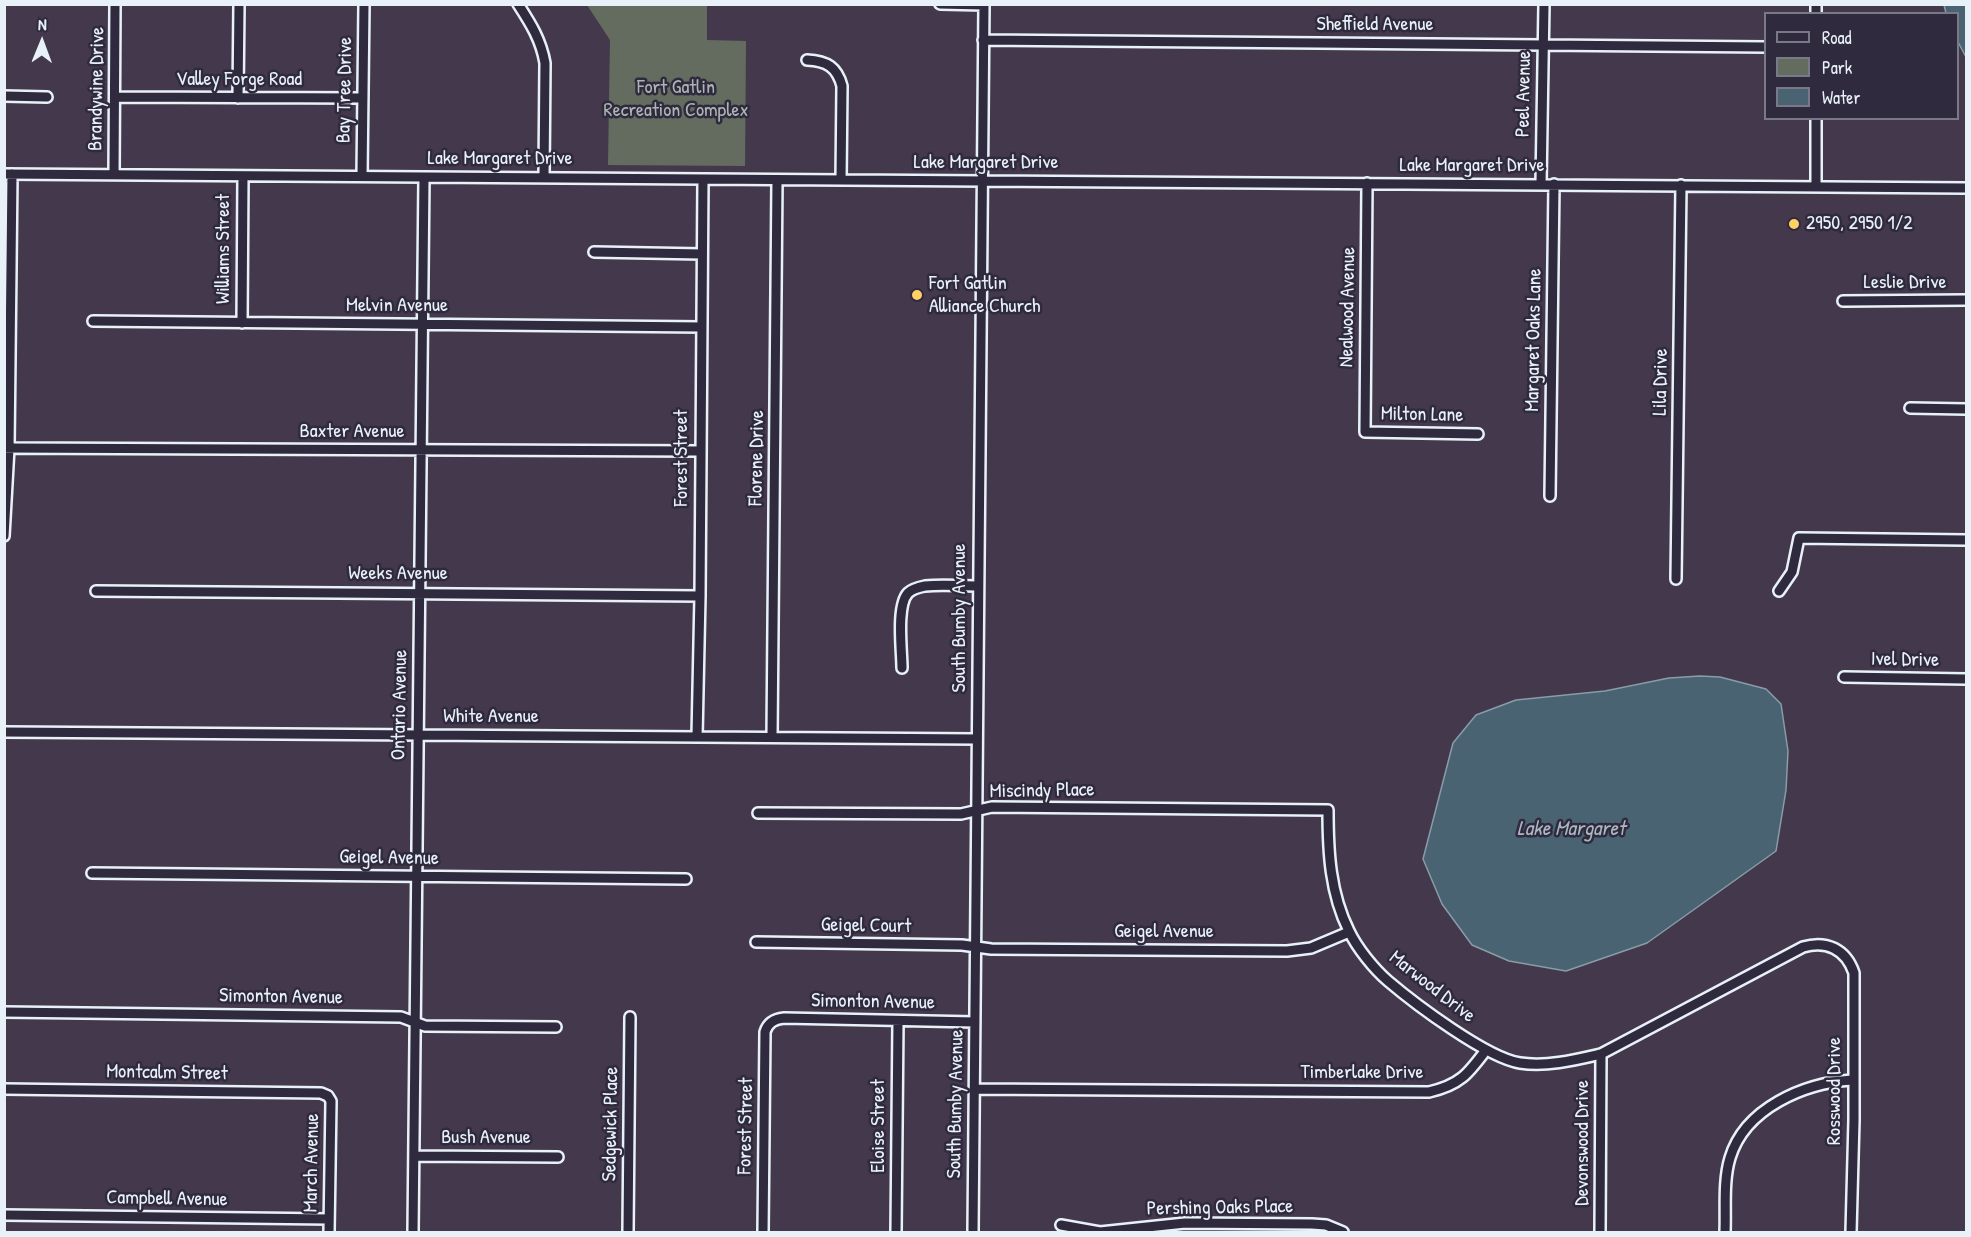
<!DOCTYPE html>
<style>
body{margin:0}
#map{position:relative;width:1971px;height:1237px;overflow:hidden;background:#44394c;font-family:"Patrick Hand",sans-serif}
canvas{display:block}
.frame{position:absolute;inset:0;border:6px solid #e8f1f8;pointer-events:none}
.legend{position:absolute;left:1764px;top:12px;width:195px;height:108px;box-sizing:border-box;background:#2f2a3d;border:2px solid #797a88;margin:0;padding:8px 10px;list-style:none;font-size:18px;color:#e8f1f8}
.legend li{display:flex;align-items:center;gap:12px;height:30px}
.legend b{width:30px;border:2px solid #797a88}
.north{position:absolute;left:12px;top:12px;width:60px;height:60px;-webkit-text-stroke:4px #2f2a3d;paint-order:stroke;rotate:1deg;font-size:16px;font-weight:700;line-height:24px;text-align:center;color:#e8f1f8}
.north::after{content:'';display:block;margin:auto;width:21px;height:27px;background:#e8f1f8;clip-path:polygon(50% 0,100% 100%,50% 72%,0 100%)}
</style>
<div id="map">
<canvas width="1971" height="1237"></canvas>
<div class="frame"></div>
<ul class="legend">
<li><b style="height:8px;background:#2f2a3d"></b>Road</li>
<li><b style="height:16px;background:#646c60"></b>Park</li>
<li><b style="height:16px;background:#4a6372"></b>Water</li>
</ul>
<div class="north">N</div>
</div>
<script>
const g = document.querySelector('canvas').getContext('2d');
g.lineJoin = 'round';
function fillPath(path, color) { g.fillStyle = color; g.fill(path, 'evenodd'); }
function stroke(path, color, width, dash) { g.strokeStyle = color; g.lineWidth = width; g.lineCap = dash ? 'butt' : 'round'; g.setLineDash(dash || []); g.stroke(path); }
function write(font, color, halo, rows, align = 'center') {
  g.font = font + ' "Patrick Hand",sans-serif'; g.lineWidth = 5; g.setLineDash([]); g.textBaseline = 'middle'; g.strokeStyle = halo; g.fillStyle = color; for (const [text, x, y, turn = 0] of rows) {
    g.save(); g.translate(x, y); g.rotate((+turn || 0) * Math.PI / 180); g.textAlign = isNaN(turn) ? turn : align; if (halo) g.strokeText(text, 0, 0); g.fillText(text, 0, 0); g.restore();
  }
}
fillPath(new Path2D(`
 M587,5H707V40L746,41L745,166L608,165L610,40Z`), '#646c60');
const water = new Path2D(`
 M1944,5H1966V57L1958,42V14L1946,13Z
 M1700,676L1720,677L1766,689L1781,704L1788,751L1786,790L1776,851L1647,943L1566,971L1509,961L1472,945L1442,904L1423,859L1453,743L1476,715L1516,700L1605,691L1669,678Z`);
fillPath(water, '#4a6372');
stroke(water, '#899ca8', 1.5);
const minor = new Path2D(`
 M518,4C531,24 541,40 545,63L544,177
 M940,4L984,5
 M1816,14V4
 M983,40L1766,47
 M807,60C827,61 837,67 842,86L841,180
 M4,96L47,97
 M115,97L363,98
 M238,98L239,4
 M1816,118V186
 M4,174L1966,188
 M114,174L115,4
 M362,176L364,4
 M1367,183L1365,432L1478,434
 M1541,184L1544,4
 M594,252L702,254
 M1843,301L1966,300
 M93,321L702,327
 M242,323L243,176
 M1910,408L1966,409
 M4,448L700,451
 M1550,496L1554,184
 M4,536L9,448L12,174
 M1676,579L1681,185
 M96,591L700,596
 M1779,591L1792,572L1799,538L1966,540
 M902,668C902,651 896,606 908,593C912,589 920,587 925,586C943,584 961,586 978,586
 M1844,677L1966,679
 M4,732L977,739
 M697,737L700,596L703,179
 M772,737L777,180
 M758,813L961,814L992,807L1328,810C1328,852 1330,893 1349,931C1357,948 1374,969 1388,981C1415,1004 1487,1058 1520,1063C1547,1067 1575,1060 1601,1054L1803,947C1826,940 1846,949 1854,973V1120L1851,1232
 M92,873L686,879
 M756,942L962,945L991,949L1287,951L1311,948L1349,932
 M4,1012L401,1017L425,1026L556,1027
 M4,1089L321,1093L328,1096L331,1101L329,1232
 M974,1089L1429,1092C1460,1085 1468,1074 1486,1050
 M414,1156L558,1157
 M4,1215L329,1219
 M1061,1225L1100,1232L1185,1223L1312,1224L1326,1225L1343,1232
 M413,1232L424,177
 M628,1232L630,1017
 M763,1232L765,1032C768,1022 775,1019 784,1018L975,1022
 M896,1232L898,1021
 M973,1232L984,4
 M1600,1232L1601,1054
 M1725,1232C1726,1209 1723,1181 1730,1158C1745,1108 1804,1083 1852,1080`);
stroke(minor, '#e8f1f8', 14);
stroke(minor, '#2f2a3d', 9);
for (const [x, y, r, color] of [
 [1794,224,6,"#ffd166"],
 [917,295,6,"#ffd166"]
]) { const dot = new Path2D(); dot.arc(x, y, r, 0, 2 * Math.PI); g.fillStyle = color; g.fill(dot); stroke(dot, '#2f2a3d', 2); }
write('20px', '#e8f1f8', '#2f2a3d', [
 ["Sheffield Avenue",1375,25],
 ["Valley Forge Road",239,80],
 ["Brandywine Drive",97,89,-89],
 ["Bay Tree Drive",345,90,-89],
 ["Peel Avenue",1524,94,-89],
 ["Lake Margaret Drive",500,159],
 ["Lake Margaret Drive",986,163],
 ["Lake Margaret Drive",1472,166],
 ["Williams Street",224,249,-90],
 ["Leslie Drive",1905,283],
 ["Melvin Avenue",397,306],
 ["Nealwood Avenue",1348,307,-89],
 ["Margaret Oaks Lane",1534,340,-89],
 ["Lila Drive",1661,382,-89],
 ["Milton Lane",1422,415,1],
 ["Baxter Avenue",352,432],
 ["Forest Street",682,458,-90],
 ["Florene Drive",757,458,-89],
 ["Weeks Avenue",398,574],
 ["South Bumby Avenue",960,618,-90],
 ["Ivel Drive",1905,660,1],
 ["Ontario Avenue",400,705,-89],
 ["White Avenue",491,717],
 ["Miscindy Place",1042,791,-1],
 ["Geigel Avenue",389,858,1],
 ["Geigel Court",866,926,1],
 ["Geigel Avenue",1164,932],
 ["Marwood Drive",1432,987,38],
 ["Simonton Avenue",281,997,1],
 ["Simonton Avenue",873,1002,1],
 ["Montcalm Street",167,1073,1],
 ["Timberlake Drive",1362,1073],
 ["Rosswood Drive",1835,1091,-90],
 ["South Bumby Avenue",956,1104,-89],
 ["Sedgewick Place",611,1124,-89],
 ["Forest Street",746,1126,-89],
 ["Eloise Street",879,1126,-90],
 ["Bush Avenue",486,1138],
 ["Devonswood Drive",1583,1143,-90],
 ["March Avenue",312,1163,-89],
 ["Campbell Avenue",167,1199,1],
 ["Pershing Oaks Place",1220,1208,-1]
]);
write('20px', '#adb5b4', '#2f2a3d', [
 ["Fort Gatlin",676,88],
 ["Recreation Complex",676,111]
]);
write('20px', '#e8f1f8', '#2f2a3d', [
 ["2950, 2950 1/2",1806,224],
 ["Fort Gatlin",929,284],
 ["Alliance Church",929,307]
], 'left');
write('italic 21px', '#a9b8c2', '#2f2a3d', [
 ["Lake Margaret",1571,829]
]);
</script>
